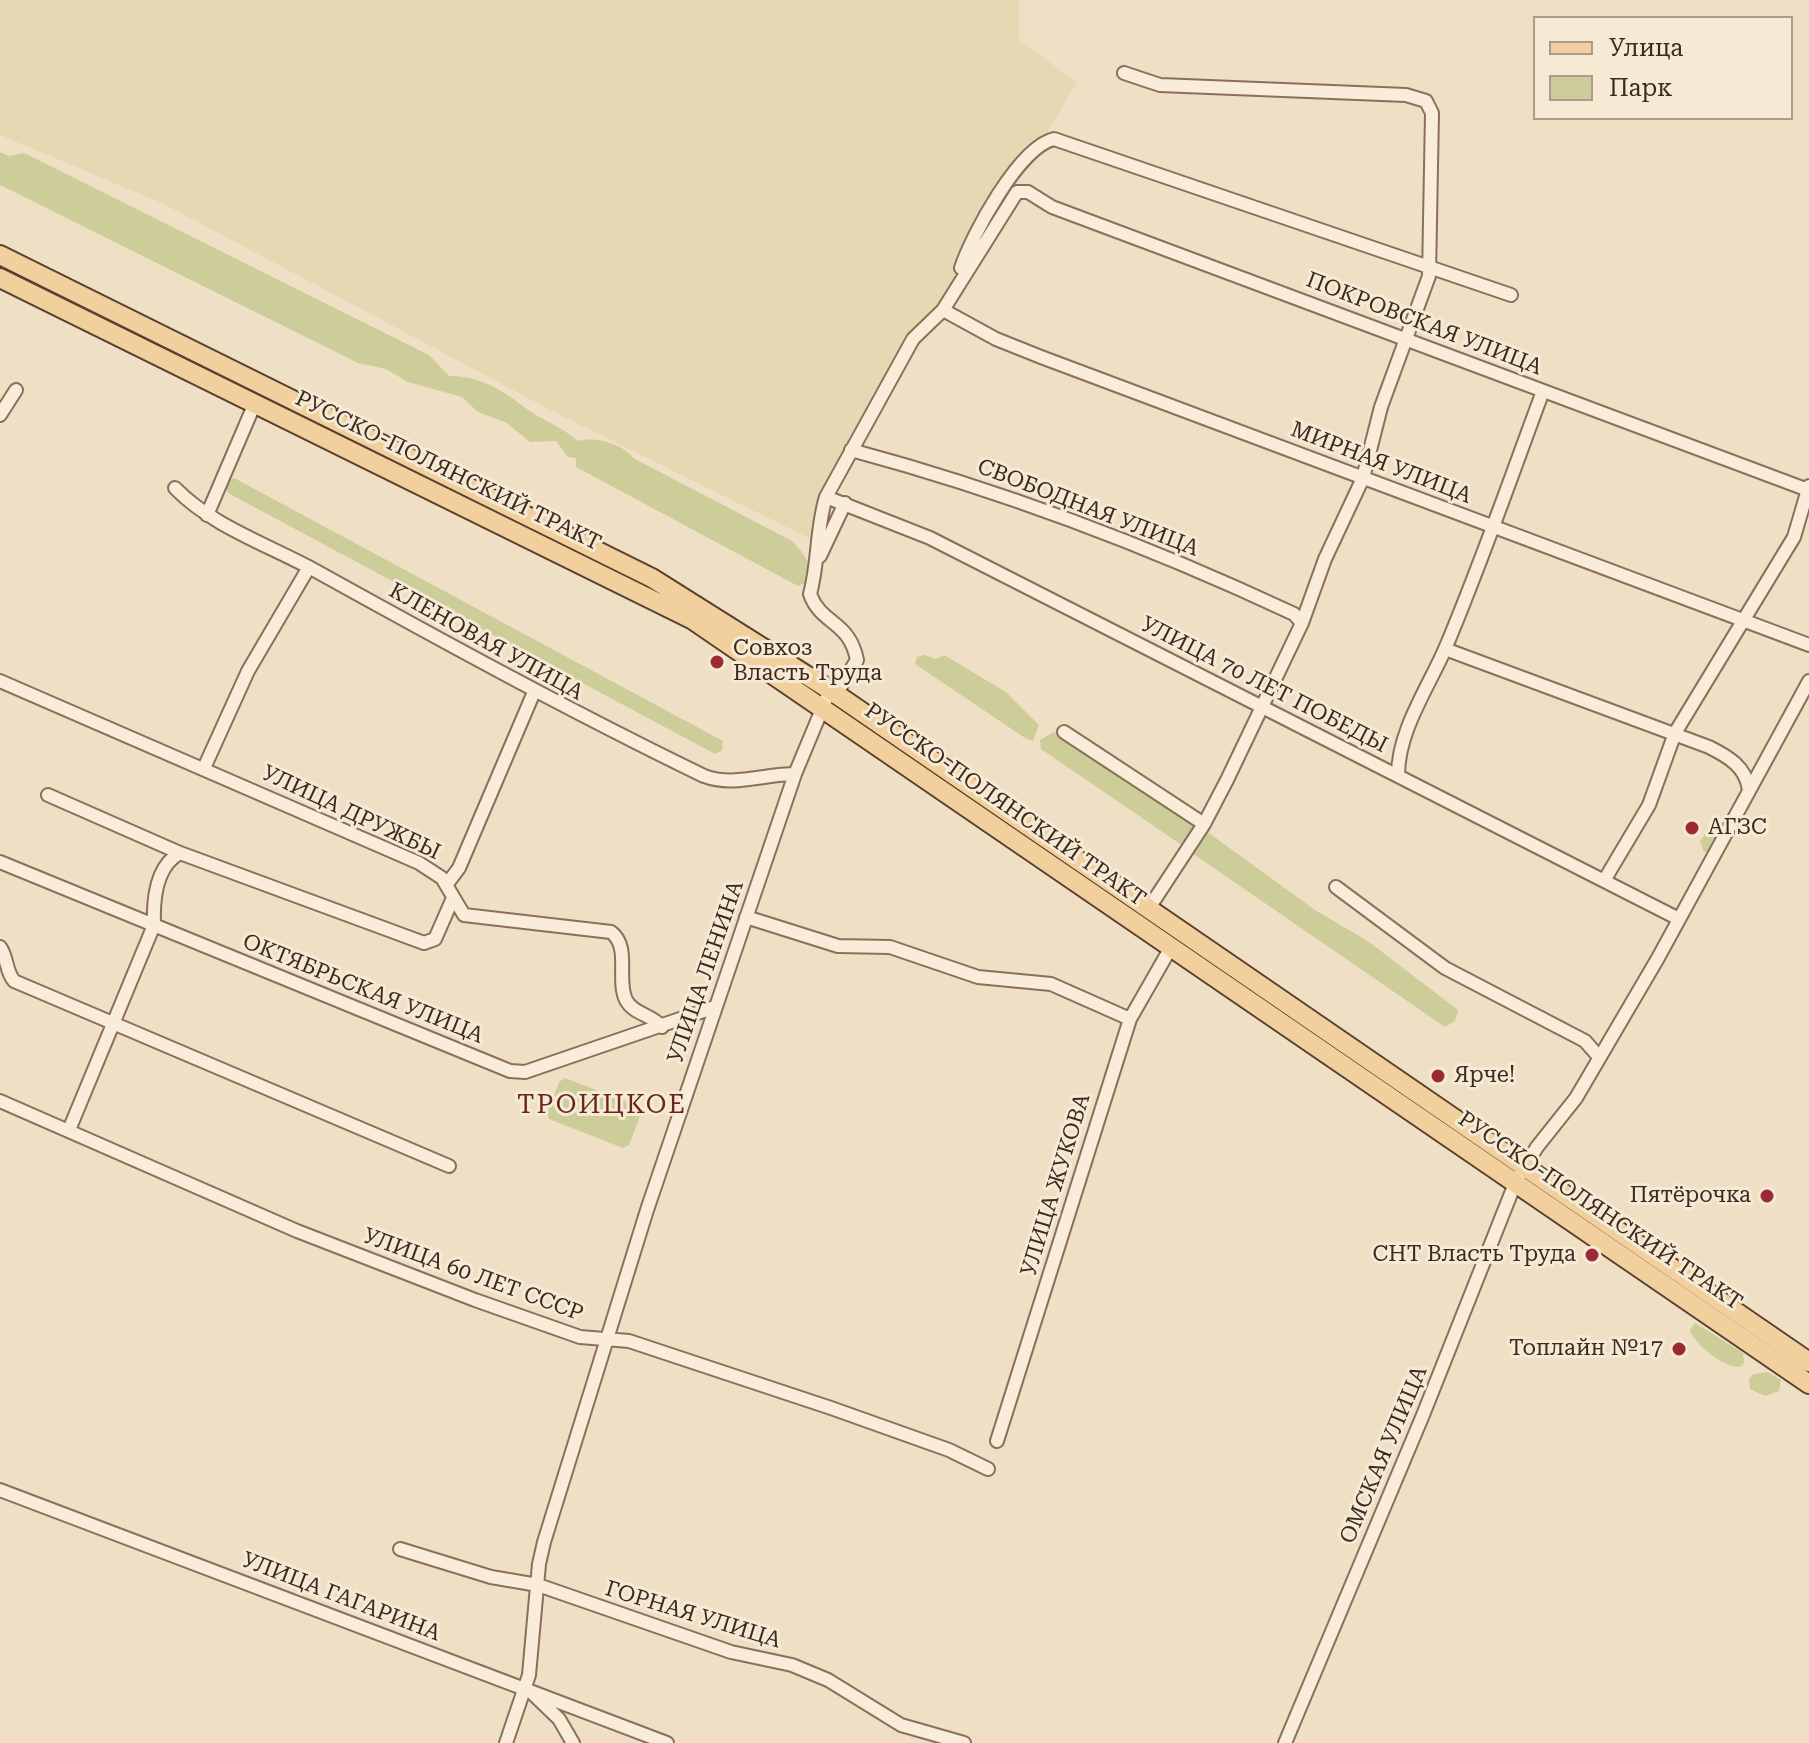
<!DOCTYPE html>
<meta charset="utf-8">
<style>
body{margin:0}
#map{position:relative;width:1809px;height:1743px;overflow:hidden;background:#efdfc5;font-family:"Roboto Serif",serif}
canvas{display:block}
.legend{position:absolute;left:1533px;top:16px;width:260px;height:104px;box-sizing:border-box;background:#f6ead5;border:2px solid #ab9d8c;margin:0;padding:10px 14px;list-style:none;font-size:24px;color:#3a2a1f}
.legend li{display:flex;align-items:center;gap:16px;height:40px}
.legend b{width:40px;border:2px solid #ab9d8c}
</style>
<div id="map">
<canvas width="1809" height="1743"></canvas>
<ul class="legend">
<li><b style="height:10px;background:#f2d09d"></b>Улица</li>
<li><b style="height:22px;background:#cccd99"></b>Парк</li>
</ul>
</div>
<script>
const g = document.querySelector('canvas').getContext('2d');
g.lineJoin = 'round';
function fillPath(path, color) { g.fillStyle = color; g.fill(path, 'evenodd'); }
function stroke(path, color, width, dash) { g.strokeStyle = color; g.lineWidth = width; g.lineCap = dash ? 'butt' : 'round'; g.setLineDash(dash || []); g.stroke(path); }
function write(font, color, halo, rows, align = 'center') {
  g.font = font + ' "Roboto Serif",serif'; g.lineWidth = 6; g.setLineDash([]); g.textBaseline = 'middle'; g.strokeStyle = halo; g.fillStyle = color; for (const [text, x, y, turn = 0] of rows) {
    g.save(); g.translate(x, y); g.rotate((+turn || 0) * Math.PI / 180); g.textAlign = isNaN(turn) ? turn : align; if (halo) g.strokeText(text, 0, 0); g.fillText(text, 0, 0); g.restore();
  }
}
fillPath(new Path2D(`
 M0,0H1019V40L1077,82L916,351L811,539L560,415L164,204L0,135Z`), '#e5d8b3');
fillPath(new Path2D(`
 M0,152L9,156L24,153L429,355L449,376C477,375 503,390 524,407C541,420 561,426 578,441C594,436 624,444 633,458L792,541C805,555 814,564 805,583L798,586L576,467V458L568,457L556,441L530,442L507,423L478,412L462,397L408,382L386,369L358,363L0,185Z
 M234,478L723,741L722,750L715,754L228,493L225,483Z
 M924,655L936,659L944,655L1006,692L1039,725L1033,741L1025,738L915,664L917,657Z
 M1054,732L1197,825L1183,846L1041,749L1040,740Z
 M1715,826L1721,833L1710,852H1704L1700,842L1709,827Z
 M1206,831L1315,910L1369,942L1458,1010L1455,1021L1445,1027L1192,853Z
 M565,1078L640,1107L641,1113L629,1145L623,1148L549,1119L547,1114L559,1082Z
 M1695,1323L1743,1353L1744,1363L1740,1367C1723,1367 1696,1346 1690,1330Z
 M1768,1372L1781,1380L1779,1391L1765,1396L1750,1389L1749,1379L1753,1374Z`), '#cccd99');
const street = new Path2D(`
 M1124,73L1160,85L1406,95L1426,101L1432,113L1429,276L1381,407L1363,478L1325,559L1302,623L1227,780L1204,824L1149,908
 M961,268C972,235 1019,147 1054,139L1511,295
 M943,310L996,339L1041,357L1809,645
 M0,415L16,390
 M851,450C1004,491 1151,547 1294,614L1302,623
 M175,488C213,527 269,545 316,571C444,642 572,712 704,776C733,787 764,774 795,774
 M826,497L930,538L1679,919
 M207,515L255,403
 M820,556L845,503
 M1445,649L1709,747C1729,757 1746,767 1749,790
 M0,681L419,863L442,878L464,915L611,932C631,947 616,980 626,1000C633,1014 653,1015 662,1027
 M836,694L857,660C849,620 821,625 810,594C819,561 816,529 826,497L913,339L943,310L1017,192H1028L1052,207L1808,490
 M1064,732L1204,824
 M204,768L248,671L309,567
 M1398,775C1398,731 1428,688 1445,649C1481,564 1511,477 1543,391
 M48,795L180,853
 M0,862L510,1071L525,1072L715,1007
 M1605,879L1649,805L1675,733L1794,537L1809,486
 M447,884L459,868L534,692
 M1336,887L1445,968L1585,1041L1599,1057
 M746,917L838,946L890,947L978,977L1051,984L1130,1019
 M0,947C8,958 5,970 14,981L449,1166
 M0,1101L297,1231L475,1300L580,1337L629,1341L831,1408L949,1450L988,1469
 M69,1130L154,925C153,900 156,866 180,853L424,943L435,939L453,898
 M997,1441L1130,1019L1170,949
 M0,1490L667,1743
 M400,1549L491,1577L538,1585L731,1652L792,1665L828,1680L901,1725L964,1743
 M531,1692L559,1719L573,1743
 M506,1743L529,1675L539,1564L544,1542L647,1210L795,774L830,690
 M1285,1743L1423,1415L1516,1181L1537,1147L1576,1098L1658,958L1809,681`);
const primary = new Path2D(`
 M0,255L652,578L830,690L1809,1362
 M0,278L693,620L1809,1384`);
stroke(street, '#8a705b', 16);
stroke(primary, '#583f2f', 22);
stroke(street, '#f9edd9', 12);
stroke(primary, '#f2d09d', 18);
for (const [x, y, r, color] of [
 [717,662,8,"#9a2a35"],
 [1692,828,8,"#9a2a35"],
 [1438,1076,8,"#9a2a35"],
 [1767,1196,8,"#9a2a35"],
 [1592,1255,8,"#9a2a35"],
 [1679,1349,8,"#9a2a35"]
]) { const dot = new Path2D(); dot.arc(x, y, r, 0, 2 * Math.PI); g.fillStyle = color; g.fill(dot); stroke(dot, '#f6ead5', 3); }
write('22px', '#3a2a1f', '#f6ead5', [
 ["ПОКРОВСКАЯ УЛИЦА",1424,324,21],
 ["МИРНАЯ УЛИЦА",1381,463,21],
 ["РУССКО-ПОЛЯНСКИЙ ТРАКТ",448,471,26],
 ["СВОБОДНАЯ УЛИЦА",1088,508,21],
 ["КЛЕНОВАЯ УЛИЦА",486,642,29],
 ["УЛИЦА 70 ЛЕТ ПОБЕДЫ",1264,685,27],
 ["РУССКО-ПОЛЯНСКИЙ ТРАКТ",1005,805,35],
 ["УЛИЦА ДРУЖБЫ",351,813,25],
 ["УЛИЦА ЛЕНИНА",706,972,-71],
 ["ОКТЯБРЬСКАЯ УЛИЦА",363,989,22],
 ["УЛИЦА ЖУКОВА",1056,1185,-73],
 ["РУССКО-ПОЛЯНСКИЙ ТРАКТ",1600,1211,34],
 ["УЛИЦА 60 ЛЕТ СССР",473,1275,20],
 ["ОМСКАЯ УЛИЦА",1384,1455,-67],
 ["УЛИЦА ГАГАРИНА",341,1597,21],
 ["ГОРНАЯ УЛИЦА",693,1615,17]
]);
write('22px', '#3a2a1f', '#f6ead5', [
 ["Совхоз",733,649],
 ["Власть Труда",733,674],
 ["АГЗС",1708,828],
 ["Ярче!",1454,1076],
 ["Пятёрочка",1751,1196,"right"],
 ["СНТ Власть Труда",1576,1255,"right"],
 ["Топлайн №17",1663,1349,"right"]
], 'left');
g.letterSpacing = '2px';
write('26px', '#68271e', '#f6ead5', [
 ["ТРОИЦКОЕ",602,1105]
]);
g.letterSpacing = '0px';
</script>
